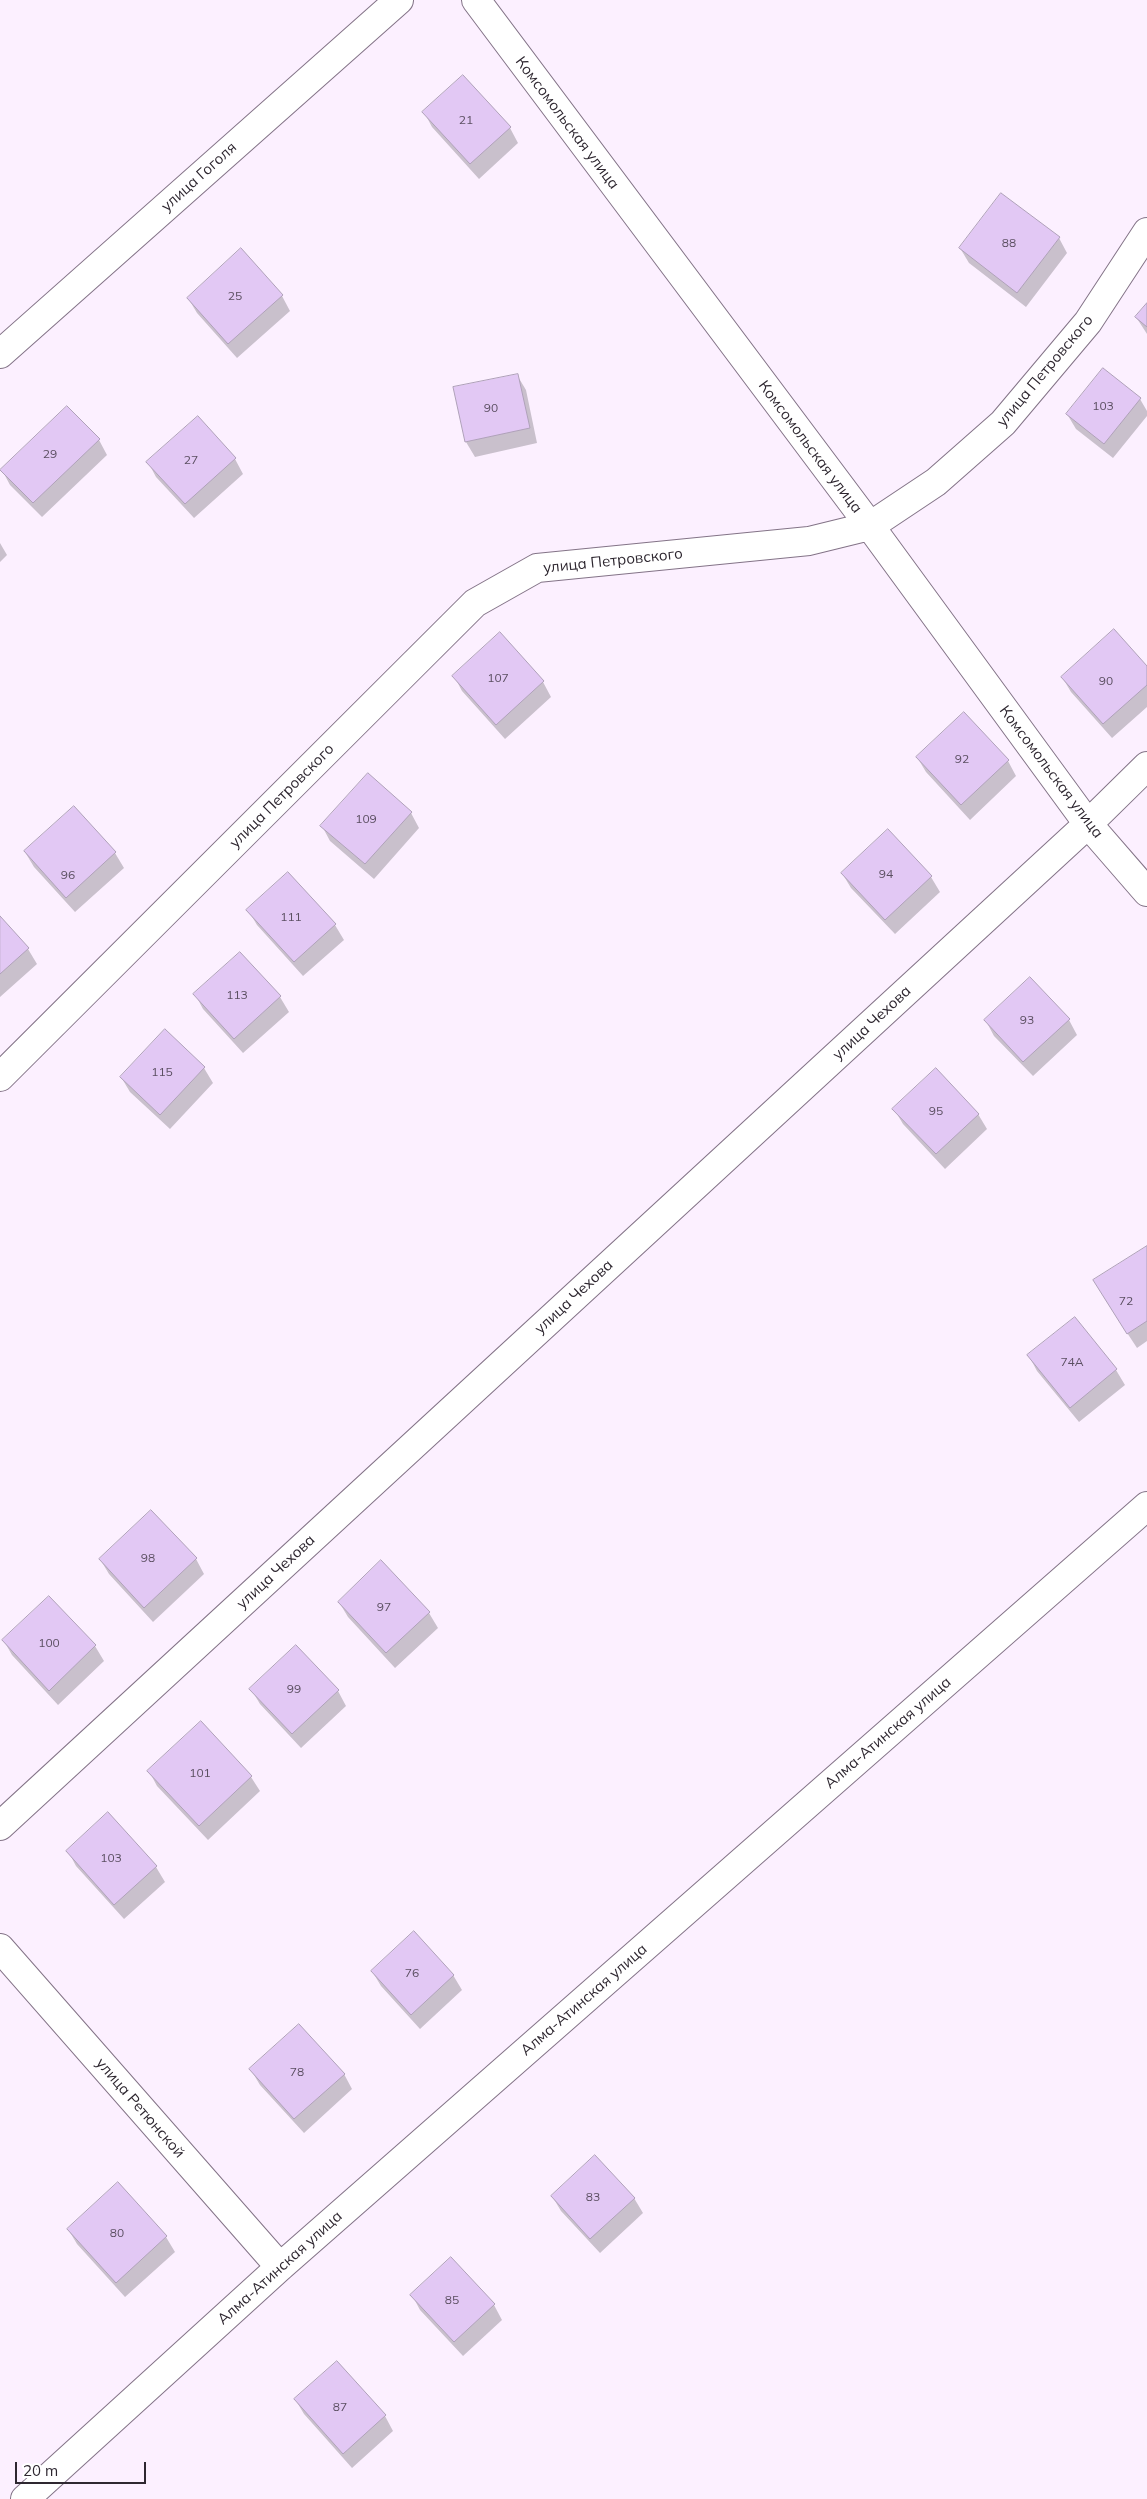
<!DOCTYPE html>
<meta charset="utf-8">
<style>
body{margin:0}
#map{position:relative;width:1147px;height:2499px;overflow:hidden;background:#fcf0ff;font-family:Mulish,sans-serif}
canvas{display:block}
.scale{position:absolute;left:15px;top:2462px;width:131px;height:22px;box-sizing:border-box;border:2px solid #2e2730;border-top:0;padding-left:6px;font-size:15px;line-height:18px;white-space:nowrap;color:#2e2730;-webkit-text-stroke:4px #fff;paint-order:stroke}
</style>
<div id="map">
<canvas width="1147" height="2499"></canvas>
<div class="scale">20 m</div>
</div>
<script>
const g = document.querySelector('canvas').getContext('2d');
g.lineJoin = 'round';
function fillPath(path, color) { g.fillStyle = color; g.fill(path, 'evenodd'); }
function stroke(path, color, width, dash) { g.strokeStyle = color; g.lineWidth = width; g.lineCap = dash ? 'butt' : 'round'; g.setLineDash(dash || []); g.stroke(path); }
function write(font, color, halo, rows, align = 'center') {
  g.font = font + ' Mulish,sans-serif'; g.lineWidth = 5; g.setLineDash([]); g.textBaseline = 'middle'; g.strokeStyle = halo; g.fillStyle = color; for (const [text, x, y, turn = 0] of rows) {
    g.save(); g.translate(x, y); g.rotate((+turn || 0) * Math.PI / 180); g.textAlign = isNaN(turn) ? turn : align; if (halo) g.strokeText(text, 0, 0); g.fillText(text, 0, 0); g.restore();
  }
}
fillPath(new Path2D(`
 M424,112L510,128L518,143L479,179L432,127Z
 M1059,238L1067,253L1026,307L969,263L960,248Z
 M282,296L290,311L237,358L197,313L188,298Z
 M1147,305V334L1136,317Z
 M1103,369L1140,399L1147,411V416L1113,458L1076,429L1067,414Z
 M517,375L526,390L537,443L475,457L466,442Z
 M99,440L107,455L42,517L10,485L2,470Z
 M235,459L243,474L194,518L156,477L148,462Z
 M0,543L7,555L0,562Z
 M1147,668V707L1112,738L1071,692L1062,677Z
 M454,676L543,682L551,697L505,739L462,691Z
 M917,757L1008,761L1016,776L970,820L926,772Z
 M411,813L419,828L374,879L330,841L322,826Z
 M25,852L115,853L124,868L75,912L34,867Z
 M842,873L931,877L940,892L895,934L851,888Z
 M248,910L335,925L344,940L303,976L257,925Z
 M0,918L28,949L37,964L0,997Z
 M240,954L280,997L289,1012L243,1053L203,1009L195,994Z
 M1069,1020L1077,1035L1033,1076L994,1036L986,1021Z
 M165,1031L204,1068L213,1083L170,1129L130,1092L121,1077Z
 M894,1109L978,1114L987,1129L945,1169L903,1124Z
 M1147,1247V1341L1137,1348L1103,1296Z
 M1074,1319L1116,1370L1125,1385L1079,1422L1037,1371L1029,1356Z
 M100,1559H196L204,1574L153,1622L109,1574Z
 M49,1598L95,1646L104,1661L58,1705L12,1655L4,1641Z
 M339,1602L429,1613L438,1628L395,1668L348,1617Z
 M251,1689L338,1691L346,1706L301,1748L260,1704Z
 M149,1771L251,1777L260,1791L208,1840L157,1786Z
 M68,1851L156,1867L165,1882L124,1919L76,1866Z
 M372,1971L453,1975L462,1990L420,2029L381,1986Z
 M251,2070L344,2074L352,2089L304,2133L260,2085Z
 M118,2184L166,2237L175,2252L125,2297L77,2244L68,2229Z
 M552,2196L634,2198L643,2213L600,2253L561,2211Z
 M412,2295L494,2305L502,2320L463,2356L420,2310Z
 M337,2362L385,2416L393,2431L352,2468L304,2414L295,2399Z`), '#0003');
const building = new Path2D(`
 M463,75L511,127L470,164L422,112Z
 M1001,193L1060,237L1017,293L959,248Z
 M241,248L283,295L228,344L187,298Z
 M1147,303V327L1135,317Z
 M1103,368L1141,398L1104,444L1066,414Z
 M518,374L530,428L465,442L453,387Z
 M67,406L100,439L33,503L0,470Z
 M198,416L236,458L185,504L146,462Z
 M1114,629L1147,666V685L1103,724L1061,677Z
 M500,632L544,681L496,725L452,676Z
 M964,712L1009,760L961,805L916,757Z
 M368,773L412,812L365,864L320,826Z
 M74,806L116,852L66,898L24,851Z
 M888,829L932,876L885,920L841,873Z
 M288,872L336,924L294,962L246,910Z
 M0,916L29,948L0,974Z
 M240,952L281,996L234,1039L193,994Z
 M1030,977L1070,1019L1023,1062L984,1020Z
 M165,1029L205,1067L160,1115L120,1077Z
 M936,1068L979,1114L936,1154L892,1109Z
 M1147,1246V1321L1127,1334L1093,1280Z
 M1075,1317L1117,1369L1070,1408L1027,1355Z
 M151,1510L197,1558L144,1608L99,1559Z
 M381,1560L430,1612L386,1653L338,1602Z
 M49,1596L96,1645L49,1691L2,1640Z
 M296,1645L339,1690L292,1734L249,1689Z
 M201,1721L252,1776L199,1826L147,1771Z
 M108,1812L157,1866L114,1905L66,1851Z
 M414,1931L454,1975L411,2015L371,1971Z
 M299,2024L345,2074L294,2119L249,2069Z
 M595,2155L635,2198L590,2239L551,2196Z
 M118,2182L167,2236L116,2283L67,2229Z
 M451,2257L495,2304L454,2342L410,2295Z
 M337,2361L386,2415L343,2454L294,2399Z`);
fillPath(building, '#e2c8f4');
stroke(building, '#afa1b9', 1);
const minor = new Path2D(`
 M476,0L870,526L1088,824L1147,892
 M0,354L399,0
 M0,1077L475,603L537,568L809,541L870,526L936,482L1003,423L1088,322L1147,232
 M0,1826L1088,824L1147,766
 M0,1948L280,2267
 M25,2499L280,2267L1147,1506`);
stroke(minor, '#837387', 30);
stroke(minor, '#fff', 28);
write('12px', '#5b4f61', null, [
 ["21",466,120],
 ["88",1009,243],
 ["25",235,296],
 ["103",1103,406],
 ["90",491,408],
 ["29",50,454],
 ["27",191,460],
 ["107",498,678],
 ["90",1106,681],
 ["92",962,759],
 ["109",366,819],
 ["94",886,874],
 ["96",68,875],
 ["111",291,917],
 ["113",237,995],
 ["93",1027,1020],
 ["115",162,1072],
 ["95",936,1111],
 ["72",1126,1301],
 ["74А",1072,1362],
 ["98",148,1558],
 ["97",384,1607],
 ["100",49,1643],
 ["99",294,1689],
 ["101",200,1773],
 ["103",111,1858],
 ["76",412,1973],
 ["78",297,2072],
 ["83",593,2197],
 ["80",117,2233],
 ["85",452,2300],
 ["87",340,2407]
]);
write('15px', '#2e2730', '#fff', [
 ["Комсомольская улица",567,123,53],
 ["улица Гоголя",199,177,-42],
 ["улица Петровского",1045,371,-50],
 ["Комсомольская улица",810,447,53],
 ["улица Петровского",613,561,-6],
 ["Комсомольская улица",1051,772,53],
 ["улица Петровского",282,796,-45],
 ["улица Чехова",872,1023,-43],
 ["улица Чехова",574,1297,-43],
 ["улица Чехова",276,1572,-43],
 ["Алма-Атинская улица",888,1733,-41],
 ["Алма-Атинская улица",584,2000,-41],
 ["улица Ретюнской",140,2108,49],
 ["Алма-Атинская улица",280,2268,-42]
]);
</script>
